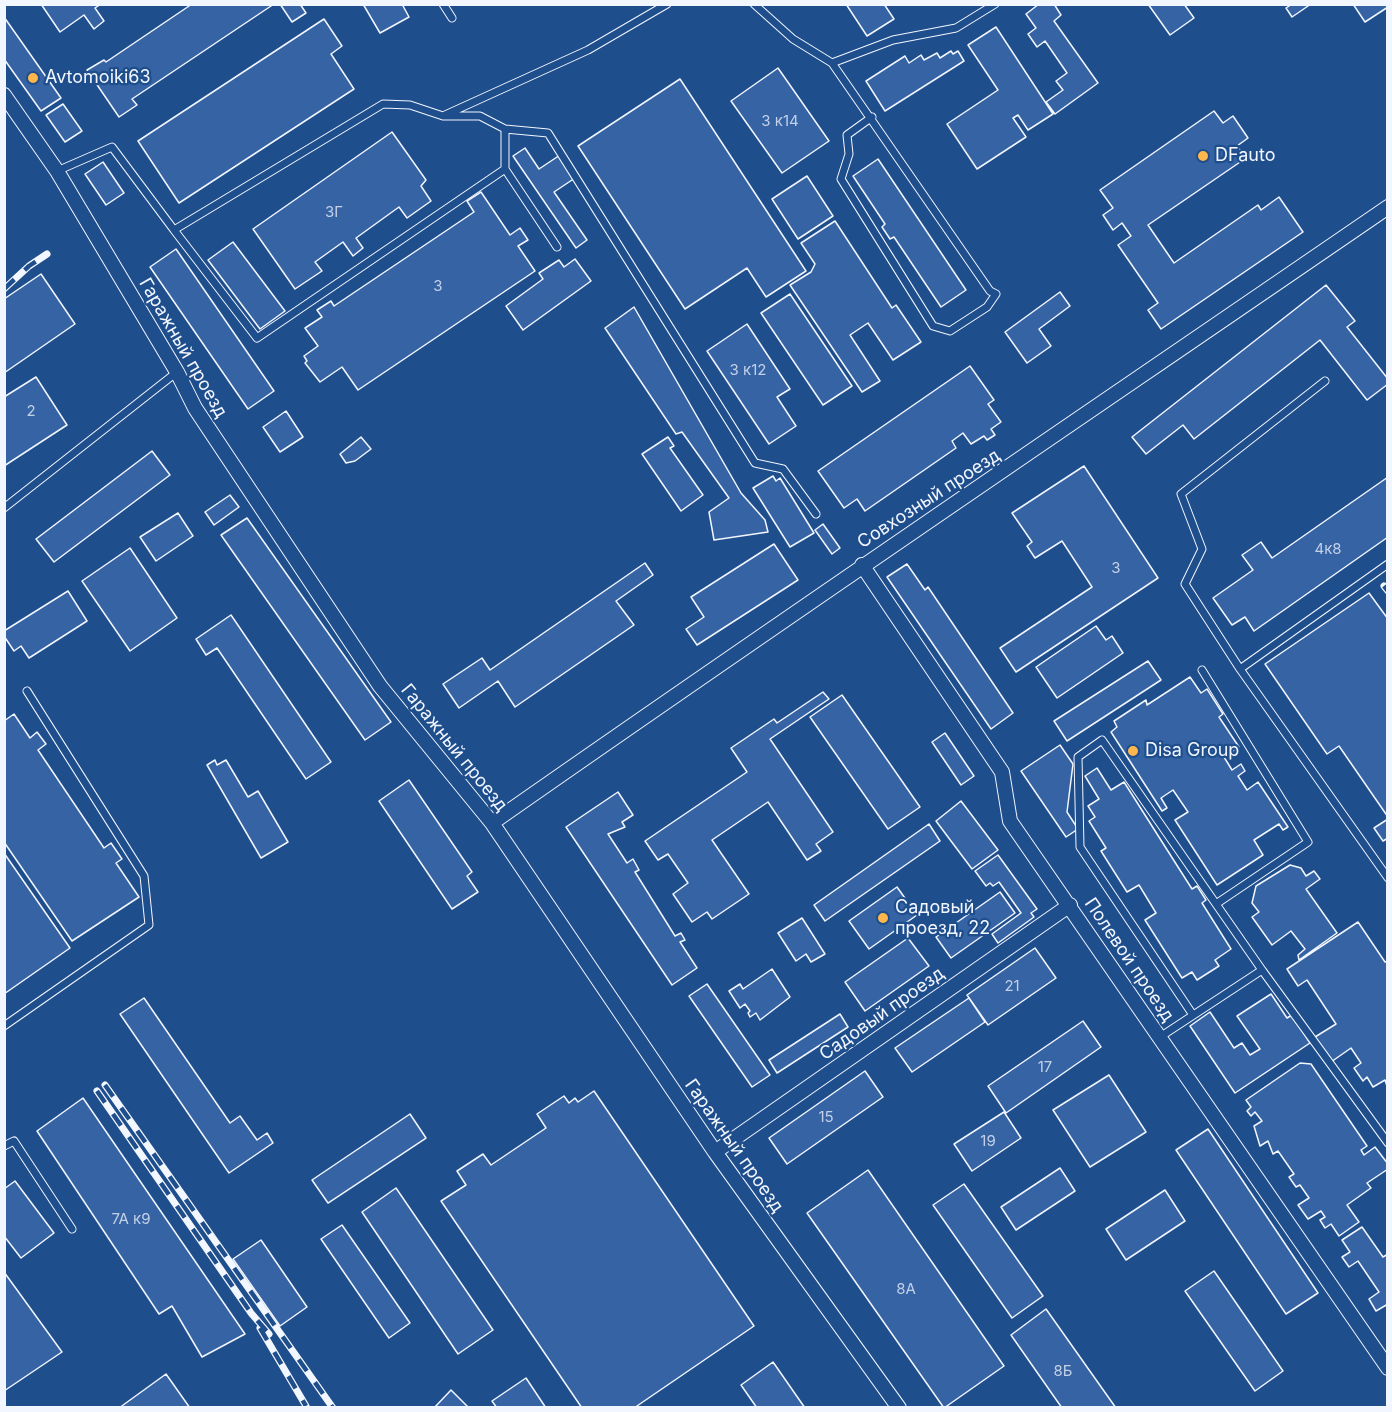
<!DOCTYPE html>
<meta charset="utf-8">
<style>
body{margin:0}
#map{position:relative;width:1392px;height:1412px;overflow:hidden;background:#1f4e8c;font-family:Inter,sans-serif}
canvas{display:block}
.frame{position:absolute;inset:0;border:6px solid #f2f6ff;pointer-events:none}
</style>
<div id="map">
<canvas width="1392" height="1412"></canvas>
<div class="frame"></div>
</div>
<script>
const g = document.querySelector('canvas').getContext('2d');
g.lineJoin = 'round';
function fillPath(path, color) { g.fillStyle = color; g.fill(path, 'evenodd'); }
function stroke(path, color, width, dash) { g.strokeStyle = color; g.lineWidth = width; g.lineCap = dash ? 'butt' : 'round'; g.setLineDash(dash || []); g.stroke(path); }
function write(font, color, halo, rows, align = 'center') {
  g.font = font + ' Inter,sans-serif'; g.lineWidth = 4.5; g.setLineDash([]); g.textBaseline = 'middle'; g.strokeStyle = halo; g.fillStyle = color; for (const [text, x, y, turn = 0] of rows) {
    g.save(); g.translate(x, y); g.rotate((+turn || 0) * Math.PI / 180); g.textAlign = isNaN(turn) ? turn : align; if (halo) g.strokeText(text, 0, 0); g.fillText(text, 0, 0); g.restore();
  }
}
const building = new Path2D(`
 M41,4H101L95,8L104,21L94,29L84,15L60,32Z
 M192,4H274L132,99L137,105L119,117L87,70L104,60L106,62Z
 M280,4H300L306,13L292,22Z
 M363,4H402L409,17L380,33Z
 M846,4H884L894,19L867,36Z
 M1039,4H1054L1061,15L1054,21L1098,83L1055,114L1046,102L1063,90L1056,81L1067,73L1045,41L1037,47L1028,34L1036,28L1026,14Z
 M1148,4H1184L1194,18L1170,35Z
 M1292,4H1311L1292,17L1286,8Z
 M1353,4H1388V7L1365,22Z
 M4,17L61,98L41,111L4,59Z
 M324,19L342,46L331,54L354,89L179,203L138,141Z
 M996,27L1053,114L1028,130L1018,115L1013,118L1026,137L977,169L947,124L998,90L968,45Z
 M951,51L953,54L958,51L964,61L885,111L866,81L905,56L909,63L921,55L924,60L937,53L940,58Z
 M778,68L829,141L782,173L731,101Z
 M680,79L806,271L766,297L747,268L685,309L578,146Z
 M63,104L82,131L65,142L46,115Z
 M1214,111L1223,123L1233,116L1248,138L1237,146L1246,158L1148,225L1174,263L1258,205L1261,210L1279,197L1303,232L1161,329L1148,310L1158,303L1118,245L1131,236L1122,223L1113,230L1103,215L1113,208L1100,190Z
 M392,132L426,180L421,186L431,201L407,218L399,207L356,238L363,248L353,256L343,242L315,262L322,271L295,289L253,229Z
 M525,148L539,169L560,155L575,178L554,192L587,240L576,248L513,156Z
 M878,159L966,290L941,307L894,237L890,239L882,227L885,224L853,176Z
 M103,162L124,193L106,205L85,174Z
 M807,176L833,216L798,239L772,199Z
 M481,192L510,235L520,228L528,240L518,246L535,271L358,390L342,367L320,382L305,363L307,361L304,356L318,346L305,328L322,317L317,310L331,301L334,306L474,212L467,201Z
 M835,221L892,308L896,305L921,342L893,360L868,323L850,335L880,381L862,392L790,285L811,272L815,264L801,243Z
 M233,242L285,311L260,329L208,260Z
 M176,249L274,391L248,409L150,267Z
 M575,259L591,281L523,330L506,306L543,279L539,273L559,260L564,267Z
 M41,274L75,324L4,373V299Z
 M1326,285L1355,321L1347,327L1388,379V384L1367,400L1320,340L1194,439L1183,425L1146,454L1132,437Z
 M1060,292L1070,306L1039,329L1051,346L1027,363L1005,332Z
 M790,294L852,386L823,405L761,313Z
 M634,307L741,493L765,520L768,532L714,540L709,512L729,498L682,432L676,434L605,328Z
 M747,324L790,389L777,397L796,426L769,444L707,351Z
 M970,366L994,400L988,404L1001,422L991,429L995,435L987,440L984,436L971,444L963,433L952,441L956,448L865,511L857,499L844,508L818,471Z
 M36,377L67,425L4,466V397Z
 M286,411L303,437L280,452L263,427Z
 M361,437L371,449L355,461L346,463L340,454Z
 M668,437L674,446L670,448L703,495L681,511L642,454Z
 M152,451L170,475L54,562L36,539Z
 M1084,466L1158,578L1016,672L1000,648L1092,587L1062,541L1035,558L1027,546L1032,542L1012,513Z
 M773,476L776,481L780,478L814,533L790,547L753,488Z
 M1388,477V537L1254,631L1245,617L1232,625L1213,598L1253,570L1242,555L1261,542L1272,558Z
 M230,495L239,507L214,525L205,512Z
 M178,513L193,536L156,561L140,537Z
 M247,518L391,722L365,740L221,535Z
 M823,524L840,548L832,554L815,530Z
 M774,544L798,580L697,645L686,629L704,617L691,597Z
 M130,548L177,618L130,651L82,581Z
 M645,563L653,575L616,601L634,625L515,707L498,681L459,708L443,684L482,658L490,670Z
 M907,564L925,590L928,587L1013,713L991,729L887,577Z
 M68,591L87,621L29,658L21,646L14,651L4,636V631Z
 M1369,593L1388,619V817L1339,746L1327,754L1265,664Z
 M231,615L331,762L306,779L217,648L206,655L196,639Z
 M1096,626L1106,640L1112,636L1123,653L1057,698L1036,667Z
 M1148,661L1161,680L1067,741L1054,721Z
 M1190,677L1201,693L1207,689L1223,714L1219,717L1239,747L1224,757L1232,770L1241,764L1245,771L1238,776L1247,790L1258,782L1288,827L1283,830L1279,824L1254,840L1263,855L1217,885L1175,820L1188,812L1173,790L1161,798L1167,808L1162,811L1111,732L1117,727L1114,721L1146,700L1147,705Z
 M823,692L829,699L770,739L833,832L816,844L821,851L807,860L768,802L712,840L749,894L712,919L707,912L692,922L673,894L688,883L668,854L658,860L645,841L747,772L731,748L774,719L777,723Z
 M842,695L920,807L888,829L810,717Z
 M14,714L30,738L37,732L46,744L38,750L104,848L111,843L122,859L116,863L139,897L72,941L4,842V721Z
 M945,733L974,776L961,785L932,742Z
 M1060,745L1073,764L1067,812L1078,829L1066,837L1021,771Z
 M215,760L217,765L226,760L248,797L258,791L288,842L261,858L207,765Z
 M1097,768L1111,790L1124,782L1192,889L1197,886L1206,900L1202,903L1231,949L1215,960L1219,966L1197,980L1192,972L1182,978L1145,920L1156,913L1139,885L1127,892L1101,851L1106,848L1089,821L1095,817L1088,806L1099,799L1085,776Z
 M409,780L472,872L467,876L478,892L452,909L379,801Z
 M618,792L633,815L622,822L625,827L608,834L627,863L633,859L639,870L635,872L675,936L681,933L685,940L680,942L697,968L672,985L566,827Z
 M961,801L998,850L972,869L936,821Z
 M1388,819V838L1383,841L1374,828Z
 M929,824L940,841L825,921L814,905Z
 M4,853L70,948L4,994Z
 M998,855L1037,909L1031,913L1034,917L998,943L992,934L1021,913L999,882L993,886L990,883L986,886L975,871Z
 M1290,865L1301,868L1306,876L1314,871L1320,879L1306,889L1337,933L1299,960L1298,955L1305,949L1291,931L1272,945L1252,917L1259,912L1252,903L1256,886Z
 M897,887L917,915L869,949L849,921Z
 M1000,892L1015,913L951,958L936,937Z
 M802,918L825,954L811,962L806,954L796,961L778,933Z
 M1358,922L1385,962L1388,961V1089L1385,1080L1373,1087L1367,1077L1363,1081L1354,1068L1361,1063L1351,1048L1331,1062L1315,1037L1336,1024L1307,980L1298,986L1287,969Z
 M908,938L929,966L865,1011L845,982Z
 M1035,948L1056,978L988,1025L967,995Z
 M772,969L790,997L760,1020L756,1013L750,1017L748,1013L750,1011L745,1004L740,1008L729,991L740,984L743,989Z
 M707,984L770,1075L752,1087L689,996Z
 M1271,994L1287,1018L1292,1015L1310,1043L1235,1093L1190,1026L1210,1012L1234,1048L1242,1043L1250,1055L1260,1049L1237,1016Z
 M144,998L230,1123L240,1116L257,1140L267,1133L273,1143L229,1173L120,1014Z
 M969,998L985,1022L912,1072L895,1048Z
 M840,1014L848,1027L777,1073L769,1060Z
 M1083,1021L1101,1047L1006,1113L988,1086Z
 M1300,1063L1311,1064L1367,1146L1361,1150L1364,1155L1375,1147L1388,1164V1169L1367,1183L1371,1188L1347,1205L1359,1222L1339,1236L1331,1224L1325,1228L1320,1220L1325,1217L1321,1211L1308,1219L1298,1205L1309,1198L1300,1185L1296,1187L1289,1177L1294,1174L1278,1151L1273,1154L1268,1141L1260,1146L1254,1126L1262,1121L1255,1112L1251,1116L1247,1111L1251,1107L1246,1100Z
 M865,1071L883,1097L787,1164L769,1138Z
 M1109,1075L1146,1132L1090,1167L1053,1110Z
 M594,1091L754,1326L634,1408H582L441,1201L466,1185L457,1171L483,1154L491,1165L546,1128L537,1114L564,1096L569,1103L575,1098L578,1102Z
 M83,1098L245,1334L202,1357L172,1306L159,1314L37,1131Z
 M1004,1112L1021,1138L972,1171L954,1144Z
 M410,1114L426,1138L328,1203L312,1180Z
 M1208,1129L1318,1293L1286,1314L1176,1150Z
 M1060,1168L1075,1191L1016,1230L1001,1207Z
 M868,1170L1004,1366L944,1408L807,1213Z
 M15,1181L54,1233L21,1258L4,1236V1189Z
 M964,1184L1043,1296L1012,1318L933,1205Z
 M396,1188L493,1330L458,1354L362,1212Z
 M1165,1190L1185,1221L1126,1260L1106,1229Z
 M342,1225L410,1323L389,1338L321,1239Z
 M1362,1227L1383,1257L1388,1254V1304L1376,1311L1369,1299L1379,1292L1358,1261L1349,1267L1342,1257L1350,1252L1342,1240Z
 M261,1240L307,1307L280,1326L233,1259Z
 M1214,1271L1283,1371L1255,1391L1185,1291Z
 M4,1272L62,1352L4,1391Z
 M1046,1309L1116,1408H1062L1011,1335Z
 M773,1362L805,1408H757L741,1385Z
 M166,1374L190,1408H119Z
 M526,1378L546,1408H497L492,1401Z
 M451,1390L469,1408H434Z`);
fillPath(building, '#3563a3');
stroke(building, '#f2f6ff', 1.5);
const lane = new Path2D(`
 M443,4L452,18
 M754,4L793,39L832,63L893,40L956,28L995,4
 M832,63L990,291L996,294L987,307L950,331L933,326L841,179L849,154L847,135L872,117
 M445,115L588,50L667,4
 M505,129L548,133L755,463L783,469L816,514
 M57,171L112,147L174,230L383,104L410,105L443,116H480L505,129V169L557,247
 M174,230L257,338L505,169
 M1325,381L1181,494L1202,549L1185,584L1240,669L1388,878
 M4,508L177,372
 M1240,669L1388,564
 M1202,670L1308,842L1216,904L1262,970
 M1193,1015L1080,847L1078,757L1102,740L1216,904
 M4,1026L149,925L144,876L27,691
 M1160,1037L1262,970L1388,1143
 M4,1146L14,1141L72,1229`);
const street = new Path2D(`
 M4,95L57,171L177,372L195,408L380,686L492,823L715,1152L899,1408
 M862,565L1002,772L1010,821L1388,1368
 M492,823C789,615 1089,412 1388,207
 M715,1152L1070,905`);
stroke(lane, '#f2f6ff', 9);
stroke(street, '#f2f6ff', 16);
stroke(lane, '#1f4e8c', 7);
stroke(street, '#1f4e8c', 14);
const rail = new Path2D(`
 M4,289L29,266L47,254
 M1384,586L1388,591
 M105,1085L333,1408
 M97,1091L251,1313L269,1334
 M260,1328L306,1406`);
stroke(rail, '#f2f6ff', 7);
stroke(rail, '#1f4e8c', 4.5, [14]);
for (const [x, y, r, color] of [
 [33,78,6,"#ffb74d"],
 [1203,156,6,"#ffb74d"],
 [1133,751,6,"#ffb74d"],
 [883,918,6,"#ffb74d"]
]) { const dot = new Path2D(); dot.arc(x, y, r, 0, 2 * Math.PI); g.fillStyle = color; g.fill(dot); stroke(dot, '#1f4e8c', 2); }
write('15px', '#c3d1e8', null, [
 ["3 к14",780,121],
 ["3Г",334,212],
 ["3",438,286],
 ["3 к12",748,370],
 ["2",31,411],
 ["4к8",1328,549],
 ["3",1116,568],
 ["21",1012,986],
 ["17",1045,1067],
 ["15",826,1117],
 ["19",988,1141],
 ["7А к9",131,1219],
 ["8А",906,1289],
 ["8Б",1063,1371]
]);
write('18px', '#f2f6ff', '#1f4e8c', [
 ["Avtomoiki63",45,78],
 ["DFauto",1215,156],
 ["Disa Group",1145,751],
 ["Садовый",895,908],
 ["проезд, 22",895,929]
], 'left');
write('18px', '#f2f6ff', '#1f4e8c', [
 ["Гаражный проезд",183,348,60],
 ["Совхозный проезд",929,499,-33],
 ["Гаражный проезд",454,748,51],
 ["Полевой проезд",1129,960,56],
 ["Садовый проезд",882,1014,-35],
 ["Гаражный проезд",734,1146,55]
]);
</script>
